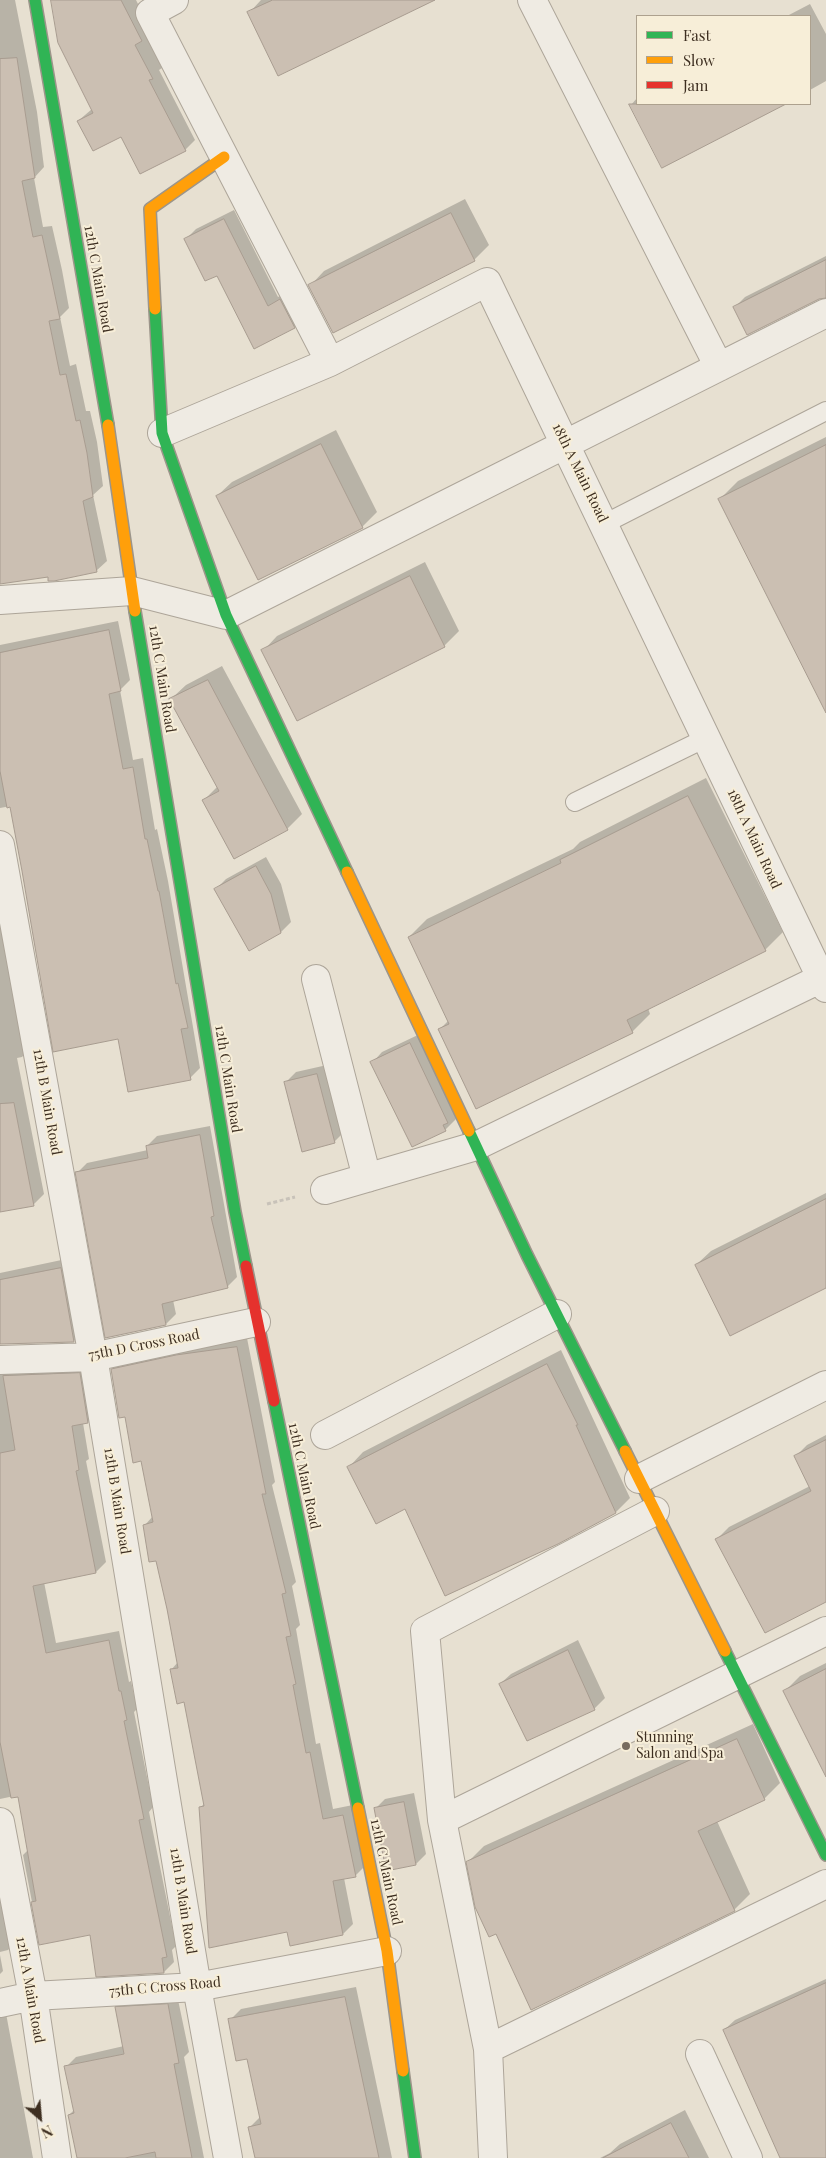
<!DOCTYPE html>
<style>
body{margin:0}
#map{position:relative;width:826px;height:2158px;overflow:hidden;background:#e7e0d1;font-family:"Playfair Display",serif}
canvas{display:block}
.legend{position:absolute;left:636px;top:15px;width:175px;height:90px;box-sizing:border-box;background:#f7eed8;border:1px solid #ada18e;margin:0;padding:6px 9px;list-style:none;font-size:15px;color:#3d2e20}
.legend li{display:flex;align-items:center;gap:10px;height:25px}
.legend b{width:25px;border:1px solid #ada18e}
.north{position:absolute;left:15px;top:2093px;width:50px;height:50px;-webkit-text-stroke:4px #f7eed8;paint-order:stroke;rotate:153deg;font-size:14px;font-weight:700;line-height:20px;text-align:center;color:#3d2e20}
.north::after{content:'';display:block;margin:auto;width:18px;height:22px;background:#3d2e20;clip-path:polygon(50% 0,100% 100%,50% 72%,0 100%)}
</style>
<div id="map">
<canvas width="826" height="2158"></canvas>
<ul class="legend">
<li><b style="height:6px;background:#30b455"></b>Fast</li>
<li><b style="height:6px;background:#ff9f0a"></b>Slow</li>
<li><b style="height:6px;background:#e5322d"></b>Jam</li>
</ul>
<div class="north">N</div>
</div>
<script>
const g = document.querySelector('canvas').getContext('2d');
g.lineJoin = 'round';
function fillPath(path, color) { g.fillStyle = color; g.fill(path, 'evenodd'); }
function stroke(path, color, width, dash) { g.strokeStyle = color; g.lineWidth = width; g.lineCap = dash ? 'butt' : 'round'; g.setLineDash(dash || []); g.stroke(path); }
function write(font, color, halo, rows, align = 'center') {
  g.font = font + ' "Playfair Display",serif'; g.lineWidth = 4; g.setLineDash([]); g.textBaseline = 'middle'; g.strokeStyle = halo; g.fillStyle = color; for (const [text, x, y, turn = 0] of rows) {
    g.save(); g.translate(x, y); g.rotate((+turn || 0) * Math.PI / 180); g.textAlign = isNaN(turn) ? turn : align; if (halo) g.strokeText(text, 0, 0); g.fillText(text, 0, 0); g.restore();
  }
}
fillPath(new Path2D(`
 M0,0H15L37,112L44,167L34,178L43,227L52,226L62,270L69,308L60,317L70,366L76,364L86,411H90L97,442L103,486L93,495L107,561L96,571L0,583Z
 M52,0H136L151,30L146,36L162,68L159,70L195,140L185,150L121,136L78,121L92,109Z
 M261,0H432L249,13Z
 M810,4L826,34V81L810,90V16H787Z
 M637,98V104H783L663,166L631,105Z
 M465,199L489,245L474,260L333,332L310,286L324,271Z
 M234,210L278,297L291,290L304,317L294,327L217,274L186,239L196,229Z
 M826,256V296L735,307L745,297Z
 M336,430L377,512L362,527L217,496L232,482Z
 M826,437V710L720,499L738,481Z
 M425,562L459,631L444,646L297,720L263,651L277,636Z
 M118,621L130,680L120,690L133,760L143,758L155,830L157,829L168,881L200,1068L190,1078L119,1037L11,806L0,808V645Z
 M222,666L302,814L287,829L234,857L204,800L218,786L171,699L186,685Z
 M706,778L783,932L765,950L648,1008L650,1014L632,1032L440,1029L449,1020L409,937L427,919L573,849L580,842Z
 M266,857L281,884L291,922L281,932L216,889L226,879Z
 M0,913L32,1046L22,1057L17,1058L44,1194L34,1204L0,1211Z
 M420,1034L456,1119L445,1130L413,1146L372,1063L382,1052Z
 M327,1065L344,1132L334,1142L285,1083L296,1072Z
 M210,1126L237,1277L227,1287L173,1300L176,1314L166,1324L77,1173L87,1163L148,1150L147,1146L157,1136Z
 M826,1193V1286L696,1265L711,1251Z
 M71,1258L84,1331L74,1341L0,1343V1273Z
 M247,1338L275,1482L272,1485L296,1582L292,1586L300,1625L296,1629L316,1744L320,1743L333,1809L353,1805L365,1866L355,1876L344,1878L353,1924L343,1934L200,1808L204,1804L185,1701L171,1670L178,1662L157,1559L145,1525L153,1516L142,1460L112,1370L122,1359Z
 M561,1350L630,1498L616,1512L557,1543L406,1507L349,1467L363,1452Z
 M0,1361L90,1363L98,1412L88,1422L83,1423L89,1459L86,1461L106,1562L96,1572L44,1582L56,1643L119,1631L129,1682L131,1681L137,1709L134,1712L153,1807L149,1812L176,1946L172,1950L174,1962L164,1972L97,1976L91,1934L40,1944L23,1855L29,1849L19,1795L0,1799Z
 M826,1435V1601L717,1539L729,1527L810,1486L795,1457L807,1445Z
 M578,1640L605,1698L594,1709L527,1740L500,1684L511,1674Z
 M826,1663V1774L785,1691L800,1676Z
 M753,1724L780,1783L764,1799L717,1821L750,1894L734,1910L468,1862L484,1846Z
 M414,1793L426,1854L416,1864L375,1809L385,1799Z
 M0,1851L18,1940L8,1950L0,1952Z
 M0,1955L3,1971L0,1974Z
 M826,1979V2151L817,2158H781L724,2030L735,2020Z
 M356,1987L392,2158H256L250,2127L260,2117L248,2057L230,2020L241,2009Z
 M177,1995L189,2052L184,2057L204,2158H78L69,2115L74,2110L66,2067L76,2057L124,2046L116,2008L126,1997Z
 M0,2004L5,2008L33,2158H0Z
 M685,2110L709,2158H600L610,2153L620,2144Z`), '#0003');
const building = new Path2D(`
 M51,0H121L142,41L135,45L153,79L149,80L186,151L140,174L121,137L93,151L77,121L93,113L58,43Z
 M273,0H435L278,76L247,12Z
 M17,58L35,178L22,181L33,237L42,235L52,281L60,319L49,321L60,375L66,374L76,421L80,420L87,453L93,497L83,501L97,572L54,581H48V577L0,584V59Z
 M629,104H786L662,168Z
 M451,213L475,261L333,333L308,285Z
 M224,219L268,306L280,299L295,328L254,349L217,276L205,281L184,239Z
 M826,260V298L819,299L747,335L733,307Z
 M321,444L363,528L258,580L216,496Z
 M826,445V713L718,499Z
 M410,576L445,647L297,721L261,650Z
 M109,630L121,691L109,694L123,769L133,767L145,839H147L158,891H159L176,984L178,983L188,1028L181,1029L191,1080L128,1092L118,1039L53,1052L22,871L10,807L7,808L0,771V653Z
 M208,680L288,830L234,859L202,800L219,791L169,699Z
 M688,796L766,951L627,1020L633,1033L476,1109L438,1029L449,1024L408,937L561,863L560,860Z
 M256,866L271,894L281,933L249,951L214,889Z
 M410,1043L448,1123L443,1125L446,1131L412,1147L370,1062Z
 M317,1074L335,1143L302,1152L284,1082Z
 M14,1103L34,1206L0,1212V1104Z
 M200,1135L214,1216L211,1217L228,1288L162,1304L166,1325L105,1338L75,1172L148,1158L146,1146Z
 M826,1199V1288L730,1336L695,1265Z
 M61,1268L74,1342L0,1344V1280Z
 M237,1347L266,1494H262L286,1593L282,1594L291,1636L286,1637L296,1684L293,1685L306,1753L310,1752L323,1819L343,1815L356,1877L333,1881L343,1935L290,1946L287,1932L209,1948L199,1807L204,1806L184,1702L177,1704L170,1669L178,1668L167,1609L156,1561L149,1562L143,1525L153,1522L141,1461L133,1463L125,1417L119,1418L111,1369L176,1355Z
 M547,1364L578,1425H576L616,1513L558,1544L445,1596L405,1509L376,1524L347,1467Z
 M80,1373L88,1423L72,1426L79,1470L76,1471L96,1573L33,1586L46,1653L109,1640L119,1691H121L127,1720L124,1721L144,1819L139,1820L167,1957L162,1958L164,1973L96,1977L90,1935L39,1945L31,1902L36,1901L18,1797L11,1798L0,1742V1453L15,1450L3,1376Z
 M826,1440V1602L765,1633L715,1539L811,1491L794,1456Z
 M568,1650L595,1710L527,1741L499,1684Z
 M826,1669V1777L783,1691Z
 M737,1739L765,1800L698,1831L735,1911L531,2010L496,1934L489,1937L475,1907L466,1862Z
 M404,1802L416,1865L386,1871L374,1808Z
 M826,1983V2158H780L723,2030Z
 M345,1997L379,2158H255L248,2127L261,2124L247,2059L236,2061L228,2019Z
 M168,2004L179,2063L174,2064L192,2158H156L155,2152L125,2158H77L68,2115L74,2113L64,2066L124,2054L115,2007Z
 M671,2123L689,2158H603Z`);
fillPath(building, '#cbbfb2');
stroke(building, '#a89c90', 1);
const lane = new Path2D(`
 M604,524L826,411
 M575,802L706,738`);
const street = new Path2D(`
 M174,0L150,13L330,362
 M532,0L719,367
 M162,433L330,362L487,282L826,988
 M0,600L132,591L226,615L826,313
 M0,845L93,1357L197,1987L228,2158
 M316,979L367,1178
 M325,1190L476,1146L826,976
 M0,1360L93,1357L256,1322
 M325,1435L557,1314
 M639,1479L826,1385
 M442,1820L425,1631L655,1511
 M0,1822L33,1996L57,2158
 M0,2003L33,1996L197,1987L387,1951
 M488,2049L826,1884
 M700,2054L748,2158
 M493,2158L488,2049L442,1820L826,1631`);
const fast = new Path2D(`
 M35,0L108,425
 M155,309L162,433L226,615L347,872
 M135,611L235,1212L246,1266
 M469,1131L527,1255L625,1451
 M274,1401L358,1808
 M725,1651L826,1855
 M403,2071L415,2158`);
const slow = new Path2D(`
 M155,309L150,209L224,157
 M108,425L135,611
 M347,872L469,1131
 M625,1451L725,1651
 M358,1808L387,1951L403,2071`);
const jam = new Path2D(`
 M246,1266L274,1401`);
stroke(lane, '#ada599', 20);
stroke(street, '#ada599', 30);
stroke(fast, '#9c958a', 14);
stroke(slow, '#9c958a', 14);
stroke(jam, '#9c958a', 14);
stroke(new Path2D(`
 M267,1204L295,1197`), '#c8c2b9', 3, [4, 2.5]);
stroke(lane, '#efebe3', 18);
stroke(street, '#efebe3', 28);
stroke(fast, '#30b455', 11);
stroke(slow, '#ff9f0a', 11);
stroke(jam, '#e5322d', 11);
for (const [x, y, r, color] of [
 [626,1746,5,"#786c5e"]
]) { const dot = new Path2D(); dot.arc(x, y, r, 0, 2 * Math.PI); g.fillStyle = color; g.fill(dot); stroke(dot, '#f7eed8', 2); }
write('14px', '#3d2e20', '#f7eed8', [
 ["12th C Main Road",98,279,80],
 ["18th A Main Road",580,473,64],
 ["12th C Main Road",162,679,81],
 ["18th A Main Road",754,839,65],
 ["12th C Main Road",228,1079,81],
 ["12th B Main Road",47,1102,80],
 ["75th D Cross Road",144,1345,-11],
 ["12th C Main Road",304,1476,78],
 ["12th B Main Road",117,1501,81],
 ["12th C Main Road",386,1872,78],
 ["12th B Main Road",183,1901,81],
 ["75th C Cross Road",165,1987,-5],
 ["12th A Main Road",30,1990,80]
]);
write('14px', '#3d2e20', '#f7eed8', [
 ["Stunning",636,1738],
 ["Salon and Spa",636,1754]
], 'left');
</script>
